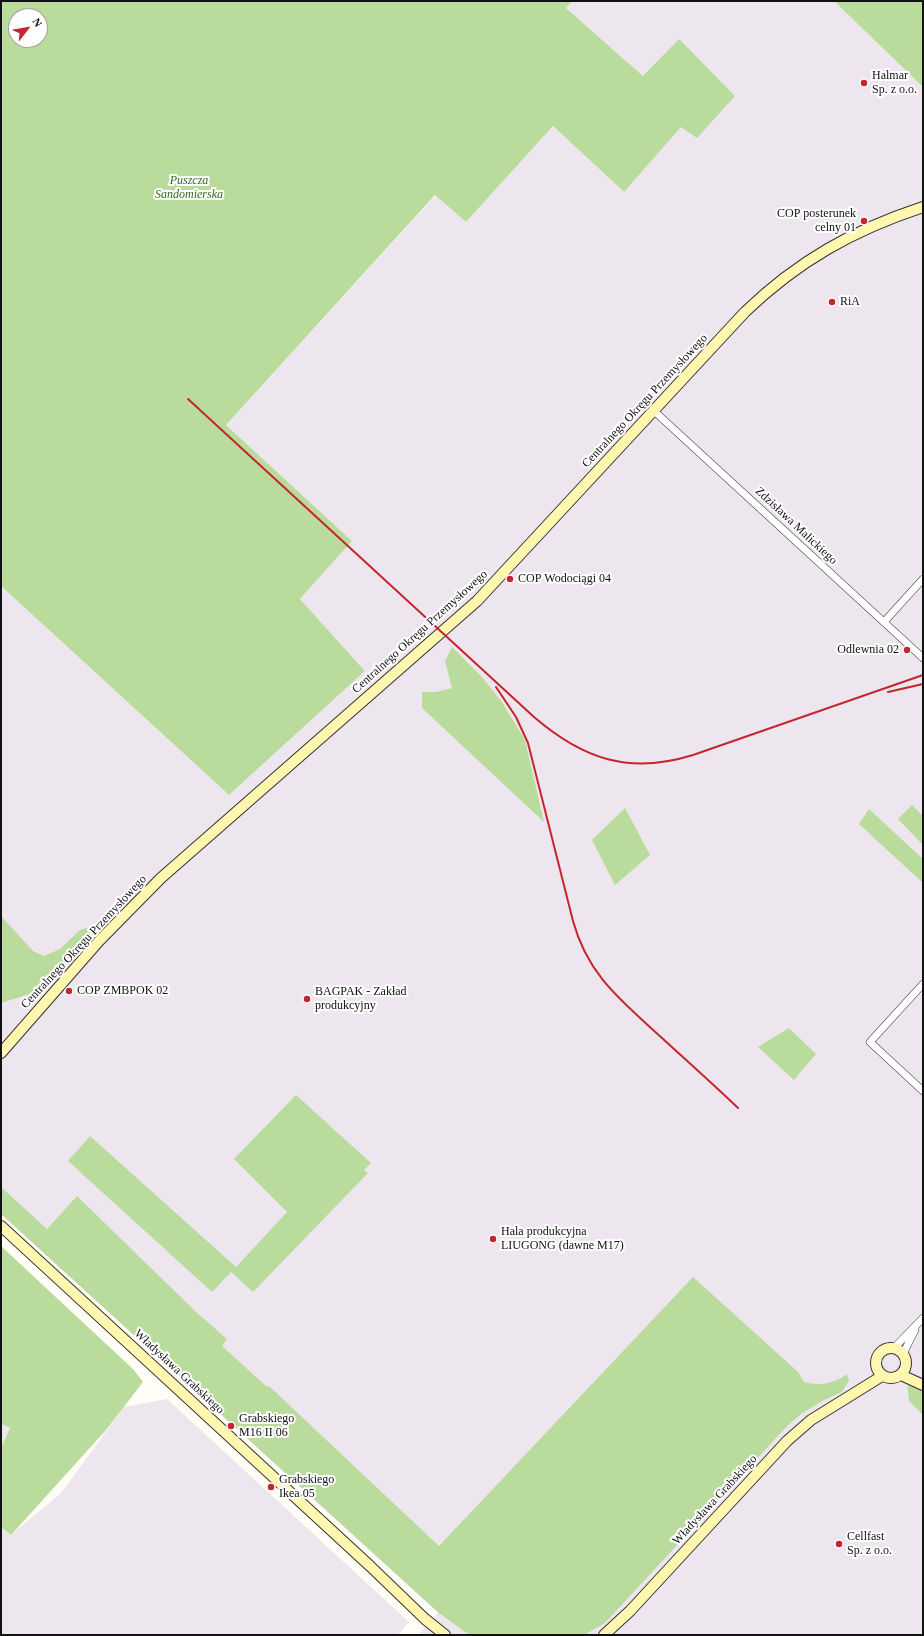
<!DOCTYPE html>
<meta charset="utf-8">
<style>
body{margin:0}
#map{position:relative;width:924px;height:1636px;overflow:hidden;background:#fffdf5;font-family:Georgia,serif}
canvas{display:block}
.frame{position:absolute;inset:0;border:2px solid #111;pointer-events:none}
.north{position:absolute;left:8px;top:8px;width:40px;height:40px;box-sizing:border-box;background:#fff;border:1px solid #a0a0a0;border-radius:50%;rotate:59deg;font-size:11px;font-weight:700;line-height:16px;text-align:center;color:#111}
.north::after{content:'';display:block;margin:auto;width:14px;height:18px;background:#c4262e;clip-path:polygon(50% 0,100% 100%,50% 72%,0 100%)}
</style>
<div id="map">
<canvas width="924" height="1636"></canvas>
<div class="frame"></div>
<div class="north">N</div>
</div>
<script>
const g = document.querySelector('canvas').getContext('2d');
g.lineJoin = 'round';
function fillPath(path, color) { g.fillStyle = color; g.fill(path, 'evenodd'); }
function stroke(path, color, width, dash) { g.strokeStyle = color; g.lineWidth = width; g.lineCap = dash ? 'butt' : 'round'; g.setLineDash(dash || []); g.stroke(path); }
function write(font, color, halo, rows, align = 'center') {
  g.font = font + ' Georgia,serif'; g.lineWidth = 4; g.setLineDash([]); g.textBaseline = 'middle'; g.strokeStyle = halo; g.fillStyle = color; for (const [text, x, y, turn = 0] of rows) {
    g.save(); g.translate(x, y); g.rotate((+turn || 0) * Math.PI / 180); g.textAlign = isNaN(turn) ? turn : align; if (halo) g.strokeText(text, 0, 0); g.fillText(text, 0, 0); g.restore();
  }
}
fillPath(new Path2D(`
 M572,1H834L923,87V1635H418L438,1613L1,1214V586L229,795L365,671L300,599L352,541L226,425L436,195L466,222L553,126L624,192L681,126L643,76L566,8Z
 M167,1399L409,1622L398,1635H1V1527L11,1535L61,1493L124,1407Z
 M1,1425L10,1428L1,1448Z`), '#eee6ef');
fillPath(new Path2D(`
 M1,1H572L566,8L643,76L679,39L735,96L697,138L681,127L624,192L553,126L466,222L435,195L226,425L352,541L300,599L365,671L229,795L1,586ZM16,16H40V40H16Z
 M834,1H923V87Z
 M452,647L481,676L502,702L525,740L544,822L422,708V692H436L452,688L445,661Z
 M912,805L923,816V845L898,819Z
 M625,808L650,855L615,885L592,840Z
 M869,809L923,859V883L859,824Z
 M1,916L33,951L44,956L60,949L80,930L99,924L39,991L1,1003Z
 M789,1028L816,1054L794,1080L758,1047Z
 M296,1095L371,1163L364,1170L368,1173L253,1292L231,1272L212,1292L68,1161L90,1136L236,1267L287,1212L234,1159Z
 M1,1187L47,1229L77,1196L195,1311L227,1339L222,1346L267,1387L269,1386L439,1546L693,1277L798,1372L804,1382C819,1386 834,1384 847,1374L849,1381L842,1392L826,1399L801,1414L787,1426L605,1623L584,1635H472L465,1632L439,1613L1,1214Z
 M1,1246L133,1369L143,1382L106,1430L11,1535L1,1527V1448L10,1428L1,1424Z
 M907,1381L923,1389V1415L909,1401Z`), '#b9dc9c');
const street = new Path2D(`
 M654,411L923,658
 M884,622L923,579
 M923,984L870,1042L923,1091
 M894,1348L923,1318
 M903,1354L915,1330`);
const secondary = new Path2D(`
 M1,1053L99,941L161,878L477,601L745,312C798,261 853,230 923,207
 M1,1226L370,1566L425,1619L445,1635
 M876 1363a15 15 0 1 1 30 0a15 15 0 1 1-30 0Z
 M901,1375L923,1385
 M604,1635L630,1611L787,1441L811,1420L882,1376`);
stroke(street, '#444', 8);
stroke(secondary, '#333', 12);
stroke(street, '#fff', 7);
stroke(secondary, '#fff6b0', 10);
stroke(new Path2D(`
 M188,399L534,717C583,759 629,775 693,755L923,675
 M496,687L516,717L528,743L573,921C588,976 622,1001 662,1038C687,1061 713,1084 738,1108
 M888,692L923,684`), '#c4262e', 2);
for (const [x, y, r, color] of [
 [864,83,4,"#c4262e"],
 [864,221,4,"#c4262e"],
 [832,302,4,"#c4262e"],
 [510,579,4,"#c4262e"],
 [907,650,4,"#c4262e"],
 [69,991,4,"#c4262e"],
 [307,999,4,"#c4262e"],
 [493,1239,4,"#c4262e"],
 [231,1426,4,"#c4262e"],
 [271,1487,4,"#c4262e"],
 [839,1544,4,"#c4262e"]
]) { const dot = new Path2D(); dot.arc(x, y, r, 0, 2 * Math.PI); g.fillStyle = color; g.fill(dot); stroke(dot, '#fff', 1.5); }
write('12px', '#111', '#fff', [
 ["Halmar",872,76],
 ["Sp. z o.o.",872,90],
 ["COP posterunek",856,214,"right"],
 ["celny 01",856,228,"right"],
 ["RiA",840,302],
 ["COP Wodociągi 04",518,579],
 ["Odlewnia 02",899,650,"right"],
 ["COP ZMBPOK 02",77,991],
 ["BAGPAK - Zakład",315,992],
 ["produkcyjny",315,1006],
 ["Hala produkcyjna",501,1232],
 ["LIUGONG (dawne M17)",501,1246],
 ["Grabskiego",239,1419],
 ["M16 II 06",239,1433],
 ["Grabskiego",279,1480],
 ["Ikea 05",279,1494],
 ["Cellfast",847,1537],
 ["Sp. z o.o.",847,1551]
], 'left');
write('italic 12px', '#2f6b1f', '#fff', [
 ["Puszcza",189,181],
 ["Sandomierska",189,195]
]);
write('12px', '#111', '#fff', [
 ["Centralnego Okręgu Przemysłowego",645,401,-47],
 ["Zdzisława Malickiego",796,526,43],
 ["Centralnego Okręgu Przemysłowego",420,632,-42],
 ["Centralnego Okręgu Przemysłowego",84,942,-47],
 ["Władysława Grabskiego",179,1372,43],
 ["Władysława Grabskiego",715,1500,-47]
]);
</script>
